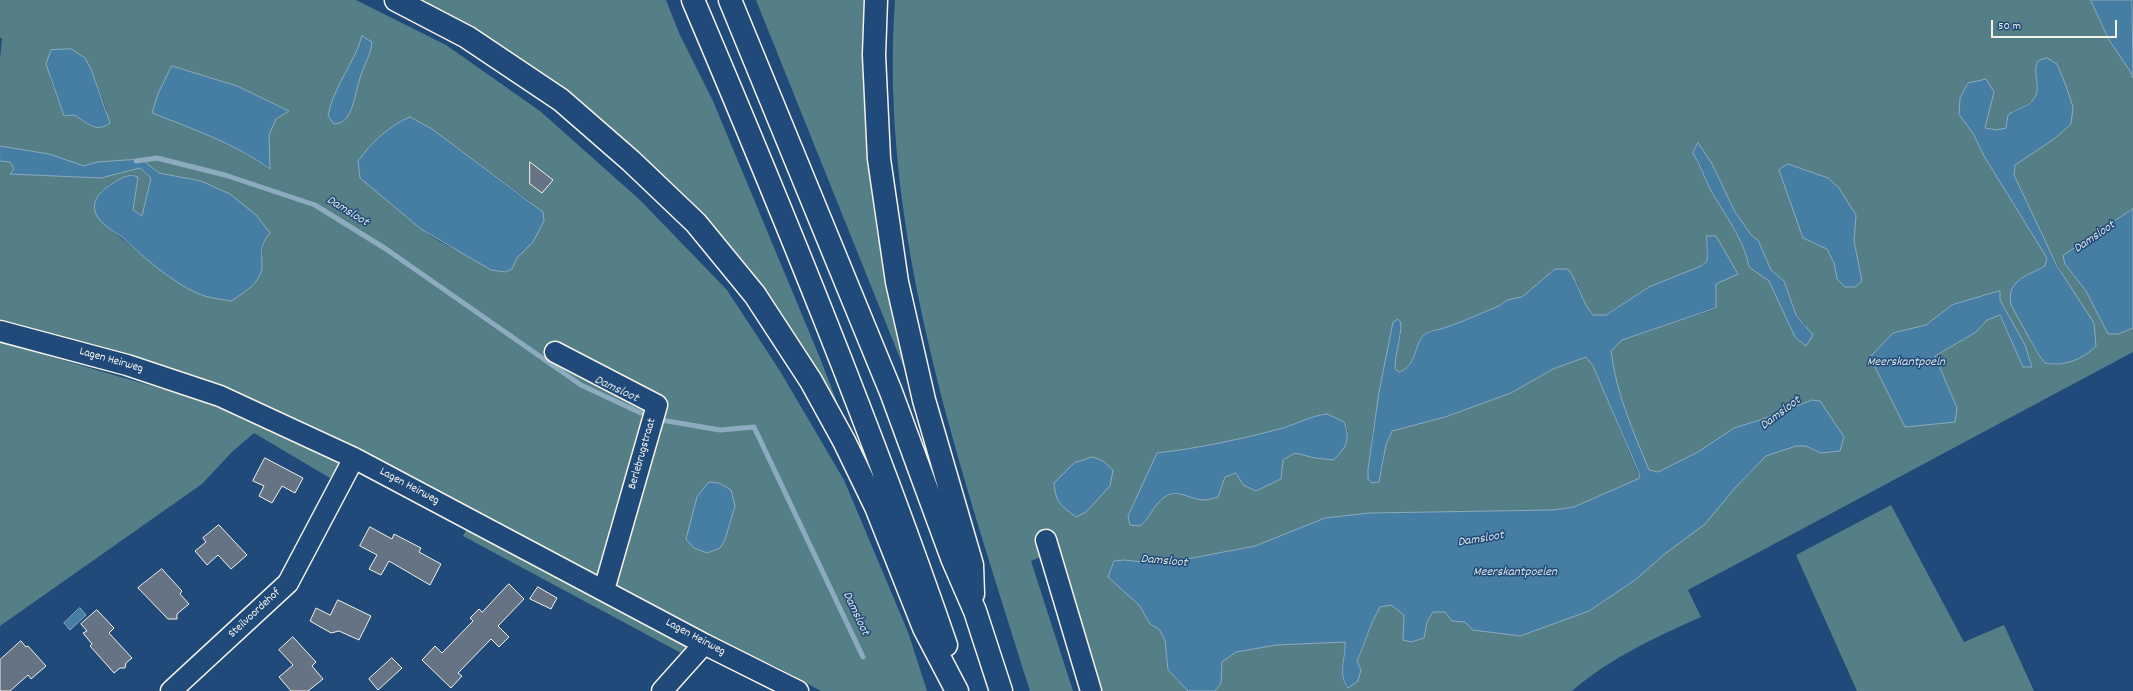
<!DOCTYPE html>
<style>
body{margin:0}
#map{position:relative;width:2133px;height:691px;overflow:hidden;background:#1f4a7a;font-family:Dekko,sans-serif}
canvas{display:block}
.scale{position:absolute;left:1991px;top:20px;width:126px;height:18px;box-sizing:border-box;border:2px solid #f4f1e8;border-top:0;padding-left:5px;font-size:12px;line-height:14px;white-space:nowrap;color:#f4f1e8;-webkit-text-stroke:3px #1f4a7a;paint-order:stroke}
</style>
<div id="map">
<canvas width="2133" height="691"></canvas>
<div class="scale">50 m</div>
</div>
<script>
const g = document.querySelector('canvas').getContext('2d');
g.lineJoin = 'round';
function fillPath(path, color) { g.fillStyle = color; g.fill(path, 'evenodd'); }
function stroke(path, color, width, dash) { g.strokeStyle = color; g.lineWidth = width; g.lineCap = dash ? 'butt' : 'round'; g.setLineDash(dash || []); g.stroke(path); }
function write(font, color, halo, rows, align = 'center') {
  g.font = font + ' Dekko,sans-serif'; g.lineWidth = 3; g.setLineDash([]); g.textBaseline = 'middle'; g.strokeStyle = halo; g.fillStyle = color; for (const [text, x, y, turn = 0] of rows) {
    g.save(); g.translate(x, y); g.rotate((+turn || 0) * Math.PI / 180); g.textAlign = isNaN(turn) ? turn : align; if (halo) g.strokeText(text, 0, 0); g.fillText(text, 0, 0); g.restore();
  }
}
fillPath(new Path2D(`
 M0,0H356L446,45L540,111L640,200L727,290L780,371L844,480L908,632L927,691H821L779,668L712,637L360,450L203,379L44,333L0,324V161L10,162L14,169L11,174L101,178L140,168L151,178L142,216L133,210L138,177L133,175L121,178L108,185L106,226L166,274L200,294L260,274L264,239L269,233L201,181L159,173L141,159L97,162L84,166L49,154L0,146V59L2,38H0ZM85,58L91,69L107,111L90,125L74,115L64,116L50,78ZM172,66L237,86L289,111L276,119L269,135V169C234,143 193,129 152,113ZM410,117L432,129L531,202L533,242L517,258L512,269C478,259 448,250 420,228C399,212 381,193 360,178L358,161C371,143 390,125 410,117Z
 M420,0H666L679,33L713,101L820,358L847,428L699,211L603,120L482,33Z
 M756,0H865L863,25L868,136L876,225L892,310L912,388Z
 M895,0H2091L2109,40L2130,71L2133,78V209L2064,257L2065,264L2086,291L2108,334H2118L2133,328V352L1688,590L1701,617C1656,637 1610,658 1572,691H1215L1221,683L1222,662L1236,652L1276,645L1345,642C1345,657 1337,676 1348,688L1361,670L1357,661C1366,642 1370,625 1380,607L1391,605L1405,615L1403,639L1424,638L1427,622L1433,612H1445L1452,621L1465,622L1474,630L1520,636L1589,611L1635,580L1735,488L1766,456L1795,446H1806L1821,453L1812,400L1760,420L1734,428L1698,452L1658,473L1649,471C1633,431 1616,393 1611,350L1622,340L1716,309V284L1738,273L1706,241L1707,261L1701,266L1649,287L1605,315H1593L1586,308L1577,282L1555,269L1522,297L1507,300L1499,306C1481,313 1463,322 1444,328C1440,330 1433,329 1429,331C1412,341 1419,365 1399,372L1395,369V357L1401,334L1393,322L1373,429L1368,469V479L1382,471L1386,445L1392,431L1445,417L1511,393L1553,369L1586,357L1593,366L1640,478L1574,507L1553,510L1370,513L1325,518L1255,546L1161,564L1124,560L1114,561L1108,577L1139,605L1150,624L1159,629L1165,640L1168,670L1188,691H1100L1058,550L1031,561L1073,691H1030C961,468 878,237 895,0ZM2057,64L2073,107L2054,139L2015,165L2014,175L2046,244L2063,275L2054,365C2026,359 2022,305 2017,281L2045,266L2047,258L1984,156L1974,135L1959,114L1967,83L1986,79L1994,92L1985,128L1997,130L2006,128L2012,111C2037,102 2040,97 2035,71ZM1698,143L1711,162L1735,212L1752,236L1758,240L1771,270L1784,281L1796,315L1806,325V346L1795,337L1769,281L1749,267C1744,239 1724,214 1710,189C1704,178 1700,165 1693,153ZM1788,164L1828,178L1856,215L1854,241L1862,281L1845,287L1837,279L1834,263ZM2000,291V300L2025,345L2032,367H2023L1999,314L1987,320L1976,332L1935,356L1957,408L1893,333L1926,325L1952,305ZM1327,414L1344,422L1348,432L1315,458L1295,453L1243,485L1236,473L1225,477L1202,500C1188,495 1171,489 1159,502C1151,510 1148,519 1140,526L1142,488L1157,453C1200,448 1242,439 1283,428C1299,423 1311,416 1327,414Z
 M0,342L221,406L341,462L330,478L254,433L232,452L202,484L0,626Z
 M1891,505L1964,642L2004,625L2034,691H1857L1796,555Z
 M469,525L694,644L683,654L463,536Z`), '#557f87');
const water = new Path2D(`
 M2091,0H2132L2133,78L2130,71L2109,40Z
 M362,36L372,42C371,54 365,63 361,75C356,88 355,106 347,117C344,122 340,123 334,124L328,116C333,87 354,64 362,36Z
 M71,49L85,58L91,69L110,123C96,134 87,122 74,115L64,116L46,64L51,50Z
 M2047,58L2057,64L2066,86L2073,107L2071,124L2054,139L2015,165L2014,175L2057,266L2094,323L2096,346C2083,359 2064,367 2045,363L2038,354L2011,305C2006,280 2027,276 2045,266L2047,258L1984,156L1974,135L1959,114L1960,98L1968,83L1986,79L1994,92L1985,128L1997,130L2006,128L2008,115C2016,108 2027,108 2033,100C2043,87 2031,74 2038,61Z
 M172,66L237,86L289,111L276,119L269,135L270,169C234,143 193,129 152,113L158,94Z
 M410,117L432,129L543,212L544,221L533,242L517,258L512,269L505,272L491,270L421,229L360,178L358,161C371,143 390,125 410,117Z
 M1698,143L1711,162L1735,212L1752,236L1758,240L1771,270L1784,281L1796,315L1813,335L1806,346L1795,337L1769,281L1749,267C1744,239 1724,214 1710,189C1704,177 1700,164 1693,153Z
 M0,146L49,154L84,166L97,162L141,159L159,173L201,181L230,194L256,215L270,233C255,249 266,263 260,275C254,287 242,294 231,301C221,299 208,298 199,294C170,281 146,259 123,238C114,231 101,225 96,214C90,200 103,189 113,183C121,178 129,173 138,177L133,210L142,216L151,178L140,168L101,178L10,174L14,169L10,162L0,161Z
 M1788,164L1828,178L1839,188L1856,215L1854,241L1862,281L1855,287H1845L1837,279L1834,263L1827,249L1803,238L1779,170Z
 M2133,209V328L2118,334H2108L2086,291L2065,264L2063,256Z
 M1707,236H1716L1738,274L1716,284V308L1622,340L1611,351C1616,393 1633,431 1649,470L1658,472L1698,452L1734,428L1760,420L1812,400L1820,401L1844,437L1840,451L1821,453L1806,446H1796L1766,456L1735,488L1705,524L1666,553L1635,580L1589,611L1520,636L1473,630L1465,622L1452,621L1445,612H1433L1427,622L1424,638L1411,642L1403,640L1404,615L1391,605L1380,607C1370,624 1365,643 1357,661L1361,670L1358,681L1348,688C1337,674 1346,658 1345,642L1276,645L1236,652L1222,662L1221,683L1215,691H1188L1168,670L1165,640L1159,629L1150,624L1139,605L1108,577L1114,561L1124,560L1161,564L1255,546L1325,518L1370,513L1553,510L1574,507L1640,478L1639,473L1593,366L1586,357L1553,369L1511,393L1445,417L1392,431L1386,445L1379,482L1372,483L1368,479V469L1379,392L1393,322L1398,319L1401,323C1401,339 1395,353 1395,369L1399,372C1417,366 1413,347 1424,335C1431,329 1436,331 1444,328C1463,322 1481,313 1499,306L1507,300L1522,297L1555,269H1568C1579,283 1581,302 1593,315H1606L1649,287L1701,266L1707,261Z
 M2000,291V300L2025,345L2032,367H2023L2000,315L1987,320L1976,332L1935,356L1957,408L1955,422L1905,427L1870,357L1893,333L1926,325L1952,305Z
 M1327,414L1344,422C1351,440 1346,448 1333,460L1315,458L1295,453L1283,460L1281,479L1256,491L1243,485L1236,473L1225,477L1218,497C1214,498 1208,500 1203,500C1187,499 1175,485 1159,502C1151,510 1149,519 1140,526L1130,525L1128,516L1157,453C1200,448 1242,439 1283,428C1299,423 1311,416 1327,414Z
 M1093,457L1103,461L1113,470L1110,486L1086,512L1076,517C1060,505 1056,503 1054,483L1074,463Z
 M709,482L719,483L731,490L735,506L725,540L720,548L707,553L694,548L686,539L697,497Z
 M80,608L86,615L70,630L64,623Z`);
fillPath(water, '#467da2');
stroke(water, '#8cabbe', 1);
stroke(new Path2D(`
 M136,161L157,158L225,175L315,205L386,249L581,385L641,413
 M661,420L720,430L754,427L863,657`), '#8cabbe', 5);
const building = new Path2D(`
 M530,162L553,180L542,193L530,184Z
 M265,458L303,478L295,493L282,486L272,503L259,496L264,486L253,481Z
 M219,525L247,555L231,569L218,555L207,565L195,551L206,542L203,538Z
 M370,527L392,539L394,534L421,548L419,552L441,564L430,585L389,561L381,575L369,569L377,555L360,546Z
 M162,569L182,591L180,594L189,604L177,614V619H168L138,588Z
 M509,584L524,599L498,626L509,637L499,647L491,639L458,673L462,676L451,688L422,660L435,646L442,653L473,621L470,618L479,609L482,612Z
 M538,587L557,598L551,609L530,599Z
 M338,600L371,616L359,640L339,631L331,633L310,621L316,608L330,615Z
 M97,610L114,628L109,633L132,658L126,663L125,668H120L114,673L90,646L92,644L83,633L87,631L81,624Z
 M293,637L316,662L312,666L323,679L308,691H291L279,677L293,665L279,650Z
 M21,641L26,647L28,646L46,666L31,679L28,675L10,691H0V660Z
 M392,658L402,668L378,690L369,679Z`);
fillPath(building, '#667384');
stroke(building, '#f4f1e8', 1);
const minor = new Path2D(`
 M0,331L127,365L220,396L354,458L704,644L798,691
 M555,352L657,405L604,590
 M1046,540L1091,691
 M171,691L288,583L354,458
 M662,691L704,644`);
const motorway = new Path2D(`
 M396,0L467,37L561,100L631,161L696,223L755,295L811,381L844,441L876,507L924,628L957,691
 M693,0C783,212 871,427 946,645
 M730,0L891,392L952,558L975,611L1001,691
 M876,0L874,55L879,159L897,282L924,400L972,565L973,594`);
stroke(minor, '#f4f1e8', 23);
stroke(motorway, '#f4f1e8', 25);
stroke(minor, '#1f4a7a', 20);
stroke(motorway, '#1f4a7a', 22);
write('12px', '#f4f1e8', '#1f4a7a', [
 ["Lagen Heirweg",111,361,16],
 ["Berlebrugstraat",643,454,-74],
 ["Lagen Heirweg",409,487,28],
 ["Steilvoordehof",255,614,-43],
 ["Lagen Heirweg",695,638,28]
]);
write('italic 13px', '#dae0de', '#1f4a7a', [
 ["Damsloot",347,212,32],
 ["Damsloot",2095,238,-34],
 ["Meerskantpoeln",1906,363],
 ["Damsloot",616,390,25],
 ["Damsloot",1781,414,-37],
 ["Damsloot",1481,540,-9],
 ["Damsloot",1164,562,5],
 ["Meerskantpoelen",1515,573],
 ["Damsloot",855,614,65]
]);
</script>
